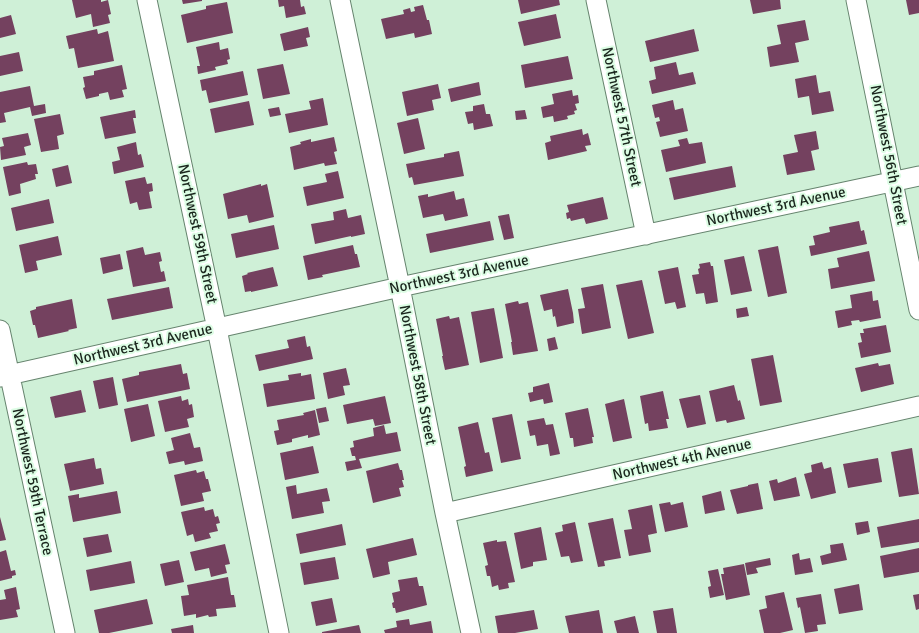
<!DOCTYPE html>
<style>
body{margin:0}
canvas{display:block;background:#cff0d7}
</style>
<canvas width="919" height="633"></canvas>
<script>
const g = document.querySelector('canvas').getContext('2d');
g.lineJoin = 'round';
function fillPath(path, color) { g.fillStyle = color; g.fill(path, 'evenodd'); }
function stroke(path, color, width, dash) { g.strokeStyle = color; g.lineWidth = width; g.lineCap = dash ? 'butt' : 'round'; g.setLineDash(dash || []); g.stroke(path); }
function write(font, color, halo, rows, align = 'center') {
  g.font = font + ' Signika,sans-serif'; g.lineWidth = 4; g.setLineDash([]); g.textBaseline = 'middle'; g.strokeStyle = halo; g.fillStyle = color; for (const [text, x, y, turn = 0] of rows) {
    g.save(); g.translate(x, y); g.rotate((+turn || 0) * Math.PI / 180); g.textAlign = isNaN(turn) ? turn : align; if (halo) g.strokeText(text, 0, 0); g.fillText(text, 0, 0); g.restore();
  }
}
fillPath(new Path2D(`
 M72,0H101V2L108,0L111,14L108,15L110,23L93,27L91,14L76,18Z
 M182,0H202V1L183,4Z
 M278,0H300L301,7L304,6L306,14L286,18L284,6L279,7Z
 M518,0H559L560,5L521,14Z
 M750,0H780L781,9L753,14Z
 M906,0H919V13L909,15Z
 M227,2L233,33L187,43L181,15L206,9V6Z
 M423,5L427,20H429L432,34L415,38L414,33L386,39L381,19L404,14L403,10L410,8L411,12L415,11L414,7Z
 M556,14L561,38L524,46L518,22Z
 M11,15L16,34L0,38V18Z
 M805,20L809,40L795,43L799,62L770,67L767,47L781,44L777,25Z
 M308,27L310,37L306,38L308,46L284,51L280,34Z
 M97,29L98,34L108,31L114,61L78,68L74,48L69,49L66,36Z
 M694,29L699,51L650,62L645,41Z
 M219,42L220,50L228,48L230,59L227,60L228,64L215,67L216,70L198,74L197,66H200L196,47Z
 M19,52L23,71L0,76V56Z
 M568,56L573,79L525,88L521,65Z
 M676,62L679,75L693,72L696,84L652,94L649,81L656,79L654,67Z
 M283,64L290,94L263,99L257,69Z
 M122,65L127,89L122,90L124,97L110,100L108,92L99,94V96L86,99L83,88L85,87L83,77L94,75V71Z
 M243,71L248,95L209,103L206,90L202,91L200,80Z
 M816,75L819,93L830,91L834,111L812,115L809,96L798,98L795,79Z
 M479,82L481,95L451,102L448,89Z
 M438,84L441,98L432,100L434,110L407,116L402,92Z
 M30,86L34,106L45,104L46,113L32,116L30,107L4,113L6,122L0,123V92Z
 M572,90L573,96L578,95L579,103L575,104L577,110L574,111L575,114L567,116L568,119L554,122L553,116L543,118L541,107L554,104L552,94Z
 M323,98L328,125L289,133L285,114L311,109L309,101Z
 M673,100L675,110L683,108L688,131L660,137L656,122L660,121L659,117L655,118L652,105Z
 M249,101L254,125L215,133L210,109Z
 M484,104L486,114H490L493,126L474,130L473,123L468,124L465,112L473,111V106Z
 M279,107L281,115L270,117L268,109Z
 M135,110L136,118H133L136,133L105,139L100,117Z
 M525,110L527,119L516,120L515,111Z
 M60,114L64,134L57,136L59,149L41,152L34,119Z
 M418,118L425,149L404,154L397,123Z
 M582,129L583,135L588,133L591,145L585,146L587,151L548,160L545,143L551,141L550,136Z
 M816,131L819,149L811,151L815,170L787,175L783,155L798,152L794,135Z
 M28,133L31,145L24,147L26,155L1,160L0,147L4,146L2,138Z
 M334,137L337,151L334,152L337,164L325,166L324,163L294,170L290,147L301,144L300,142L311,139V142Z
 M687,138L689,144L702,142L706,163L666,172L661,150L680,146L678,140Z
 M136,142L138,155L141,154L144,167L114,174L112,162L120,160L117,147Z
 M459,151L464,176L414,185L412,177L409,178L406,164L444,157V154Z
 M27,162L28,165L36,164L38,174H35L36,179L20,184L21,193L9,196L3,167Z
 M68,165L72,183L56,187L52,169Z
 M732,166L736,187L674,200L669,178Z
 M338,171L344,198L307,206L303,187L327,182L325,174Z
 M145,177L147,184L152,183L153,191L149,192L152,208L139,210L137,202L130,204L125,181Z
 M261,184V186L267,184L274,217L249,223L247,215L228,219L223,194Z
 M454,191L456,200L464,198L468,216L445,221L443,214L423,218L418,196L428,194V197Z
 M603,197L608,219L586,224L584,218L571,221L570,218L567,219L566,213L569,212L567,205Z
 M49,199L54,223L16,231L11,208Z
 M346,209L348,218L361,215L365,234L351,237V236L315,244L311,224L334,220L333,212Z
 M509,214L514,238L504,240L498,216Z
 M490,221L494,240L430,253L426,234Z
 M859,221L861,231L864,230L867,244L811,256L809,246L815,245L813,236L830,232L829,227Z
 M274,225L279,249L236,258L231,234Z
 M58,236L62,255L36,261L38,270L25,273L19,245Z
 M353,245L355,254H357L360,267L322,275L323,277L308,280L303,256Z
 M778,246L787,293L768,297L758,250Z
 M143,247L145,255L160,252L162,261L159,262L161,272L164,271L166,281L133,287L126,251Z
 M869,251L875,281L831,289L828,269L839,267L837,258Z
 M120,254L123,269L103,274L100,258Z
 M744,256L752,291L731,295L724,260Z
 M710,262L711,266H713L718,302L706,304L704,293L696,294L692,275L699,274L698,269L700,268L699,264Z
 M273,267L278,286L251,292V291L245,292L242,276L248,274L247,273Z
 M678,267L686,307L677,309L675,302L665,304L658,271Z
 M642,280L654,333L628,339L616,285Z
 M603,284L611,328L582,334L578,309L585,308L581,288Z
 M169,287L173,308L112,320L107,299Z
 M568,289L573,313L574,323L557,327L555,316L553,317L552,309L544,311L540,295Z
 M872,291L873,301L878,300L881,318L860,322L859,320L851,321L852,325L838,328L835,311L852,308L850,295Z
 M72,299L77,328L68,330L69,331L38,338L35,325H33L30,311L36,309V307Z
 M518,301L519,304L528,302L538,351L513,355L511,342H512L505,304Z
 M747,307L749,316L737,318L736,309Z
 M494,308L503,358L480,363L471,312Z
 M449,316L450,319L459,317L469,365L445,370L442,356H443L436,319Z
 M886,325L891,352L861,358L858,343L862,342L860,333H864L863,329Z
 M305,336L307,347L310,346L313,359L259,371L255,355L289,348L287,340Z
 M555,337L558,349L549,351L547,339Z
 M773,355L782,402L760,406L751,359Z
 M878,363L879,366L890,364L894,384L861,392L855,368Z
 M181,364L183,374L187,373L190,389L127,402L122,379L139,375V372Z
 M346,368L350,385L343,386L345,395L328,399L323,373Z
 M301,373V376L311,374L315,399L267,407L263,384L289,380L288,375Z
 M113,377L118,405L99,409L93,381Z
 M549,383L553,402L544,404L543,399L530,402L528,393L533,392V387Z
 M734,385L738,401L740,400L745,419L727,423L726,420L716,422L709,391Z
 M81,390L86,412L55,418L50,397Z
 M663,391L669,419H666L668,428L649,431L648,423L645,424L640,396Z
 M700,395L706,424L687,428L679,399Z
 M181,396L182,401L188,399L189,405L192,404L194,417L187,419L189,427L165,432L158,401Z
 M385,396L391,423L375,426L373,419L347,424L343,405Z
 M624,399L632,438L613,442L605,404Z
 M148,404L155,436L131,442L124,409Z
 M326,407L329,421L319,423L316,409Z
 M588,408L594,437H592L593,443L574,447L573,438H570L565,413Z
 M315,410L320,435L308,438V435L292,439V442L277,445L274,431L279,430L277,420L304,415L303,413Z
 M512,414L521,459L501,463L492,418Z
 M544,418L546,425L553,424L560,454L550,456L548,444L537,446L535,435L530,436L527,421Z
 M478,422L485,453L489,452L493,471L466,477L464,467L466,466L458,427Z
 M384,425L386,434L397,432L401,451L359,459L362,468L347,471L345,462L356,460L355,456H352L350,448L354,447L353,441L374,436L373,428Z
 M190,433L194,448L200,447L203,461L185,465L184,461L169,464L166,452L174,450L171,438Z
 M313,446L319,473L285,480L280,453Z
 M912,448L919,494L899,497L891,452Z
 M94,458L96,469L101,468L104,484L70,491L64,464Z
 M878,458L882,482L848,488L843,464Z
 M822,462L824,469L831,467L836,493L811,499L804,474L812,472L811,465Z
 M398,463L400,470H402L404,480H402L404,487L399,488L401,496L373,503L366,471Z
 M196,470L197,473L204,471L206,479H208L211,491L202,493L204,501L181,506L174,475Z
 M796,477L800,496L774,501L769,481L777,479L778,483Z
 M758,483L763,509L737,514L730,490L748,486V485Z
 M296,485L297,494L327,488L330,501L322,502L324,513L292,519L286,487Z
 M117,491L121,513L73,522L68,496L79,494V498Z
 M721,491L725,510L705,514L702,496Z
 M670,502L671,505L683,502L688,527L665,532L659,504Z
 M652,505L657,533L648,535L651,552L629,556L624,530L632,529L628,510Z
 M204,507L205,511L213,509L215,517L218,516L220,523L216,524L218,531L209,533L211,538L195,542L193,534L187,536L181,512Z
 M0,517L6,540L0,541Z
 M613,518L621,558L604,561L605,566L598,567L588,523Z
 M919,519V542L881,548L877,527Z
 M868,521L870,532L857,535L855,523Z
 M575,522L583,561L571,563L569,556L561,557L555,533L563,531L562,525Z
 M342,524L346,545L300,554L296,534Z
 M541,527L547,560L533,562V566L521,569L514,533Z
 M108,534L112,552L87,557L83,538Z
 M413,538L417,555L388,562L390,574L373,578L366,549Z
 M497,540V542L506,541L515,582L508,583L509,588L499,590L498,585L492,587L490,576H487L485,566L488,565L483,543Z
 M843,543L847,560L822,565L820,556L831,553L830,545Z
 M225,544L230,564L225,565L227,573L211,577L209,568L195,571L190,552Z
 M919,548V572L884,578L880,556Z
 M6,550L11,571L15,570L16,575L12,576V578L0,581V552Z
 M799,553L800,560L810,558L813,572L795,575L792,555Z
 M335,557L339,579L304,585L300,563Z
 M770,558L771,565L756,568L758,573L747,575L745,563Z
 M179,560L184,582L165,586L160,564Z
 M131,561L135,583L90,591L86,570Z
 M744,564L750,595L726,600L721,574H724L723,568Z
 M718,569L724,595L710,598L708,587L711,586L708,571Z
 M228,577L231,595H234L236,607L216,609L217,616L209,617L208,615L196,618V614L184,616L181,596L189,595L187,585Z
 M417,577L419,586H423L427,605L396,613L395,608H393L392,603L394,602L392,593L400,591L398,580Z
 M859,584L863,610L839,614L834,589Z
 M16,587L20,609L16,610L18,617L0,620V600L6,599L4,590Z
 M784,592L793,630L780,633H764L759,610L767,608L765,596Z
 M821,594L826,624L817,625L818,631L805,633L800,607L798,608L796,598Z
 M919,594V609L916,610L913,595Z
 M332,598L337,622L316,626L311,602Z
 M147,599L153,624L109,633H99L94,610Z
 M673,608L677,633H657L653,611Z
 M534,610L538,629L515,633H498L495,616Z
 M599,610L603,633H569L565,616Z
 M635,616L639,633H617L614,621Z
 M409,619L410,625L431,621L433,633H385L384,630L397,627L396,621Z
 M193,625L194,633H172L171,629Z
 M359,625L361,633H322V632Z`), '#74415f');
const minor = new Path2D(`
 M147,0L217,329L279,633
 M340,0L400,287L445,513L471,633
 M596,0L646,235
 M856,0L919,310
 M0,330L65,633
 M0,377L400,287L919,176
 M445,513L919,406`);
stroke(minor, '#66846e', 21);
stroke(minor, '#fff', 19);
write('15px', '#1a261d', '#dcfde4', [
 ["Northwest 57th Street",621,117,78],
 ["Northwest 56th Street",888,155,79],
 ["Northwest 3rd Avenue",776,207,-12],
 ["Northwest 59th Street",197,234,78],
 ["Northwest 3rd Avenue",459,275,-12],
 ["Northwest 3rd Avenue",143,345,-13],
 ["Northwest 58th Street",417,375,79],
 ["Northwest 4th Avenue",682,460,-13],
 ["Northwest 59th Terrace",32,482,78]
]);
</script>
